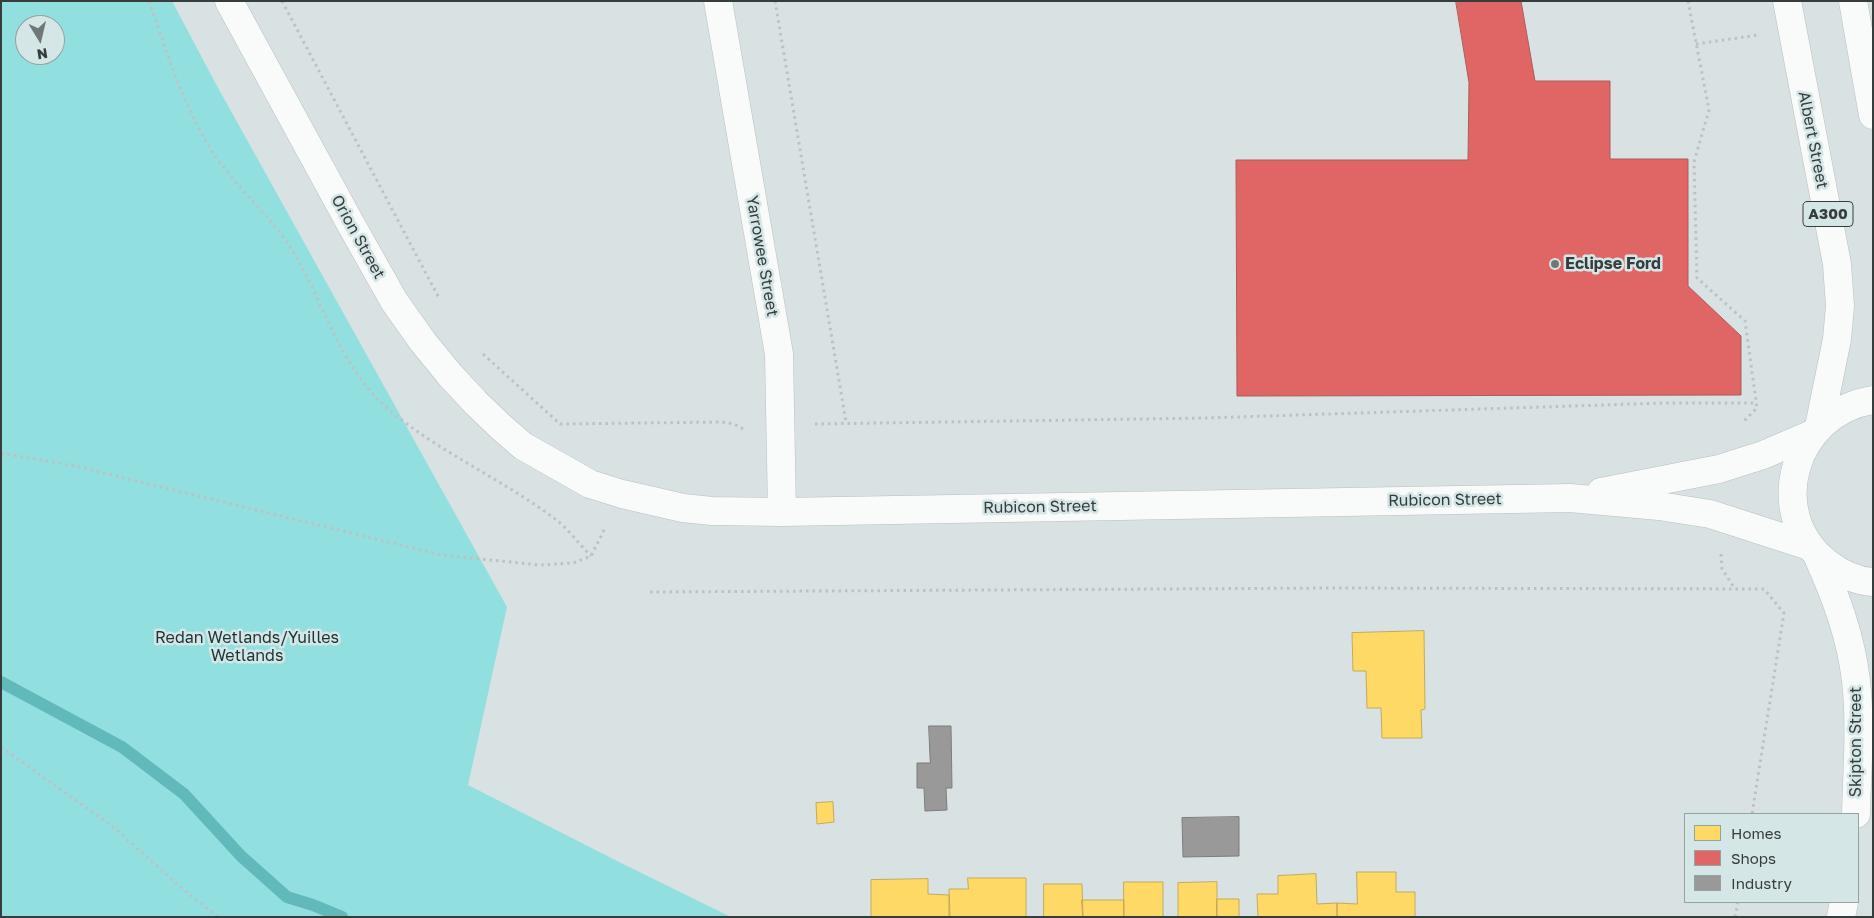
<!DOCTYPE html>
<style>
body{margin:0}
#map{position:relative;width:1874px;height:918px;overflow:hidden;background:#d8e2e2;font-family:"Golos Text",sans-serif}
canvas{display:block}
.frame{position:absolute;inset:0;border:2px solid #363d3d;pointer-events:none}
.legend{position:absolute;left:1684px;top:813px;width:175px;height:90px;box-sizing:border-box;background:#d4e6e6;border:1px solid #95a2a2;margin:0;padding:6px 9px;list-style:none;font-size:15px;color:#363d3d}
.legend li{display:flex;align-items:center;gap:10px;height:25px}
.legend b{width:25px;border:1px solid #95a2a2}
.north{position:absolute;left:15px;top:15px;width:50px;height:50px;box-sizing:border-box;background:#d4e6e6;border:1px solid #95a2a2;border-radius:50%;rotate:171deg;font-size:14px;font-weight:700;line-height:20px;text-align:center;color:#363d3d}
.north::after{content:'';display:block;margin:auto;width:18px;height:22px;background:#6f7777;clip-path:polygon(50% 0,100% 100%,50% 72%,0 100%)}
</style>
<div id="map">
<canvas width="1874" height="918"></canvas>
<div class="frame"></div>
<ul class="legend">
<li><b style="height:14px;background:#ffd966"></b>Homes</li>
<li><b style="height:14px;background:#e06666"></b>Shops</li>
<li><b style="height:14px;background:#999"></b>Industry</li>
</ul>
<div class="north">N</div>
</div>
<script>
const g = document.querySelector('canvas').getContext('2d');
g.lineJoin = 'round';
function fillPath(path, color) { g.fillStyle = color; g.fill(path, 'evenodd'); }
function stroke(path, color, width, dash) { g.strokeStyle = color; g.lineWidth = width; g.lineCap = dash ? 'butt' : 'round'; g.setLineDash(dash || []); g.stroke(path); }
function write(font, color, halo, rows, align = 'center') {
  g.font = font + ' "Golos Text",sans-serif'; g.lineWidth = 5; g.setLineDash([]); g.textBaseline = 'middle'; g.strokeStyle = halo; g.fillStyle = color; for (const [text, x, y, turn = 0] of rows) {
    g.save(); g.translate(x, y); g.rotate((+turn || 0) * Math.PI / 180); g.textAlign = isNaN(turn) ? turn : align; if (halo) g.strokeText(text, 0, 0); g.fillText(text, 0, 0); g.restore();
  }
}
fillPath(new Path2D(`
 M1,1H172L217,86L507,607L468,785L621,863L731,917H1ZM25,25H55V55H25Z`), '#92dfe0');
const homes = new Path2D(`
 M1424,631L1425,709L1421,710L1422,738H1382L1381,708H1367L1366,671H1353L1352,633Z
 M833,802L834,822L817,824L816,803Z
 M1357,872H1396V892H1415V917H1337V903L1357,904Z
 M1316,874L1317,904L1337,903V917H1258L1257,894H1278V876Z
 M968,878H1026V917H950L949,889H968Z
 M928,879V894L949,895V917H871V880Z
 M1124,882H1163V917H1124Z
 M1217,882V917H1178V883Z
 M1044,884H1082L1083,917H1044Z
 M1217,899H1239V917H1217Z
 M1082,900H1124V917H1083Z`);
fillPath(homes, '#ffd966');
stroke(homes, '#c3aa5a', 1);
const shops = new Path2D(`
 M1456,1H1521L1535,81H1610V159H1688V286L1741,336V395L1237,396L1236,160H1468L1469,83Z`);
fillPath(shops, '#e06666');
stroke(shops, '#ad5a5a', 1);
const industry = new Path2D(`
 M929,726H951L952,788H946L947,810L925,811L924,788H917V763H930Z
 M1239,817V856L1183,857L1182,818Z`);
fillPath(industry, '#999');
stroke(industry, '#7b7d7d', 1);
stroke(new Path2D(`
 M1,682L122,747L184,794L241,856L287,897L313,905L342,917`), '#61b9ba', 12);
const minor = new Path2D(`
 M229,1L349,221L394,301L423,342L450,375L476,403L501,427L523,446L590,484L622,494L683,508L712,511L782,512L1570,498L1659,506L1710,514L1809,546
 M718,1L779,354L782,512
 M1601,492L1719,469L1763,455L1812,434`);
const highway = new Path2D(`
 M1787,1L1837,264L1840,306L1837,339L1819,427
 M1853,1L1873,115
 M1873,400C1794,412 1763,513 1827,563C1841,574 1856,581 1873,582
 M1818,557C1836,597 1851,637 1856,681C1861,725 1857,770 1856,814
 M1841,917L1844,902`);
stroke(minor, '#b8bfbf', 29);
stroke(highway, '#b8bfbf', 29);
stroke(new Path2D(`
 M149,1C168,55 185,113 218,160C243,194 278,223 298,260C327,312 341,367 387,408C437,451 498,477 551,516C566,526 578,543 591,556
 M282,1L439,298
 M775,1L846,422
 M1688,1L1709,110L1694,162L1697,278L1745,321L1757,408L1742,423
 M1696,44L1758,35
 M483,354L560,424L721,422L734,424L745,430
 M815,424L1206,418L1664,403H1757
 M1,453L75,466L441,555L540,565L573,563L591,556L606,526
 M1721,554L1722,569L1735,589
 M650,592L1331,588L1764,589L1784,613L1752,814
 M1,747L112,826L184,890L218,917
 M1735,917L1738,902`), '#bfc1c1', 3, [2.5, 4]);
stroke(minor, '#f9fbfb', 28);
stroke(highway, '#f9fbfb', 28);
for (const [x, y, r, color] of [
 [1555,264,5,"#6f7777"]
]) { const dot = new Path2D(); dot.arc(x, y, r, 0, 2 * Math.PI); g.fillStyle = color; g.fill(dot); stroke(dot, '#d4e6e6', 2); }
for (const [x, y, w] of [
 [1828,214,50]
]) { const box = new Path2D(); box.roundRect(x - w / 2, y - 12.5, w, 25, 4); g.fillStyle = '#d4e6e6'; g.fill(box); stroke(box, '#363d3d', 1); }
write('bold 15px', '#363d3d', null, [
 ["A300",1828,214]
]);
write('16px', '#363d3d', '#d4e6e6', [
 ["Albert Street",1813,140,79],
 ["Orion Street",358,237,61],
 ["Yarrowee Street",762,256,80],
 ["Rubicon Street",1445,500,-1],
 ["Rubicon Street",1040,507,-1],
 ["Skipton Street",1856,742,-90]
]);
write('bold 16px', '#363d3d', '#d4e6e6', [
 ["Eclipse Ford",1565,264]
], 'left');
write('16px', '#1b3434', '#d4e6e6', [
 ["Redan Wetlands/Yuilles",247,638],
 ["Wetlands",247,656]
]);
</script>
